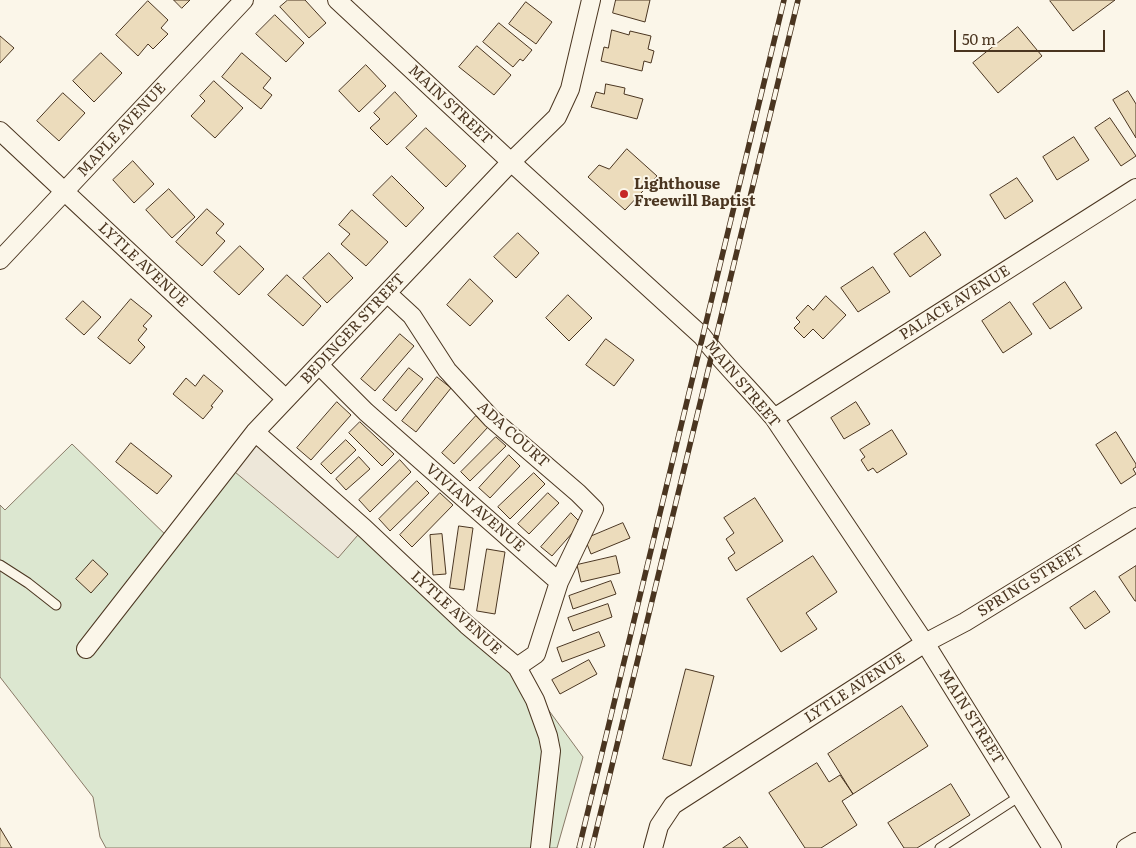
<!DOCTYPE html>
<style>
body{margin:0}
#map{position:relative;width:1136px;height:848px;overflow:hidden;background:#fbf6e9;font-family:Literata,serif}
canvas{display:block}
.scale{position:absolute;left:954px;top:30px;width:151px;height:22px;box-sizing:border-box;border:2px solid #4a3520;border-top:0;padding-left:6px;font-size:15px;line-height:18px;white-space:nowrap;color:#4a3520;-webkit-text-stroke:4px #fbf6e9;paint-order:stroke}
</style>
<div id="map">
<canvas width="1136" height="848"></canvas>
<div class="scale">50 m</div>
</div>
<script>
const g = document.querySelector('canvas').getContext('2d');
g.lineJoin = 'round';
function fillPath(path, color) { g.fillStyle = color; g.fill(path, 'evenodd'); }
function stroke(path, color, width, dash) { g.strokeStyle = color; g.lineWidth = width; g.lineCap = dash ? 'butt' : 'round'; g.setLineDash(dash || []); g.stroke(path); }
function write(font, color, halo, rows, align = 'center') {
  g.font = font + ' Literata,serif'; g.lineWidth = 4; g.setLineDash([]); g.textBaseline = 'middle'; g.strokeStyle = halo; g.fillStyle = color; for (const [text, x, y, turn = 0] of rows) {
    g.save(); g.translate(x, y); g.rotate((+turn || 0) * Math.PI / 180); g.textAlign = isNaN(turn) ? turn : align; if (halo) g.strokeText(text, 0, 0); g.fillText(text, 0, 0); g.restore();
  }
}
const green = new Path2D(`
 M255,432L517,667L583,757L557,848H106L100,837L93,797L0,677V505L5,510L72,444L171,540Z`);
fillPath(green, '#dce7d0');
stroke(green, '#887966', 1);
const parking = new Path2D(`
 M255,432L364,528L338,558L229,467Z`);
fillPath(parking, '#ede7d9');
stroke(parking, '#887966', 1);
const building = new Path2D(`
 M174,0H190L182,8Z
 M288,0H305L326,23L309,38L280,7Z
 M616,0H650L645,22L613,13Z
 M1051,0H1115L1073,31L1050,1Z
 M148,1L168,20L161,28L168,34L153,49L148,44L138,56L116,35Z
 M526,2L552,22L536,44L509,24Z
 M275,15L304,43L286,62L256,34Z
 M499,23L532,50L523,61L520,59L513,67L483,42Z
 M1018,27L1042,56L998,93L973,63Z
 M612,30L629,35L630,31L651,36L648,49L654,51L651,63L644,61L642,71L601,61L604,47L608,48Z
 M0,36L14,48L0,63Z
 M477,46L511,75L494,95L459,67Z
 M101,53L122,73L94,102L73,81Z
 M242,53L271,78L263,88L272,95L261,109L222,77Z
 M366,65L386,86L359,112L339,91Z
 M214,81L243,108L215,138L191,116L205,101L200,96Z
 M606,84L625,88L624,94L643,99L637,119L591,107L596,92L604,94Z
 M1128,91L1136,104V138L1113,100Z
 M395,92L417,116L387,145L370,128L380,119L374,113Z
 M63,93L85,113L59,141L37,121Z
 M1110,118L1136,156L1121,166L1095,128Z
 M426,128L466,166L446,187L406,148Z
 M1074,137L1089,160L1057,180L1043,157Z
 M627,149L657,176L625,210L588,177L599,165L609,169Z
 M133,161L154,184L134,203L113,180Z
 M392,176L424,208L406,227L373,195Z
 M1017,178L1033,201L1005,219L990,195Z
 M169,189L195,217L172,238L146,210Z
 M207,209L224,224L216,233L225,241L202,266L176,242Z
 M352,210L388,242L366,266L341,244L350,234L339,225Z
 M925,232L941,255L910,277L894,254Z
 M518,233L539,253L516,278L494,257Z
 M240,246L264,269L239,295L214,272Z
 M329,253L353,278L327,303L303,278Z
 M873,267L890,292L858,312L841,288Z
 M287,275L321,306L303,326L268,295Z
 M470,279L493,301L470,326L447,305Z
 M1065,282L1082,308L1050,329L1033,304Z
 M568,295L592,318L569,341L546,318Z
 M826,296L846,315L823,339L813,329L804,338L794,328L800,322L796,318L808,305L813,310Z
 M131,299L152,316L143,326L147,329L138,340L145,347L130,364L98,338Z
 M83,301L101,317L84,335L66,319Z
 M1010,302L1032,334L1003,353L982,321Z
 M400,334L414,346L375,391L361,379Z
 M606,339L634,360L614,386L586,365Z
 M409,368L423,379L396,411L383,400Z
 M204,375L223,391L211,406L213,407L203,419L173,394L186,378L195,386Z
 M437,377L451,388L416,432L402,421Z
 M337,402L351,415L311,460L297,448Z
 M856,402L870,424L844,439L831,418Z
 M476,416L488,427L454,464L442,453Z
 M360,422L394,454L382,466L349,433Z
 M892,430L907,454L877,473L873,468L868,471L861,460L865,457L860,450Z
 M1116,432L1136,464V467L1133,469L1136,474L1121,484L1096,445Z
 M496,437L506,446L470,481L461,472Z
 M346,440L356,450L331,474L321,464Z
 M131,443L172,476L157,494L116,462Z
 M509,455L520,466L490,498L479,488Z
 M359,457L370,469L346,490L336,479Z
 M400,460L411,472L370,512L359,500Z
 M534,473L545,484L510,519L498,507Z
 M417,481L429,493L390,531L379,519Z
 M440,493L453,505L412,547L400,535Z
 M548,493L559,503L529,534L518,524Z
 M755,498L783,541L736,571L728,558L735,553L726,539L734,533L724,518Z
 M571,513L581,523L552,556L541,547Z
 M623,523L630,538L591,554L585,539Z
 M459,526L473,528L464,590L450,588Z
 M442,534L446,574L433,575L430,535Z
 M487,549L505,552L495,614L477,611Z
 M616,556L620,573L581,582L577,565Z
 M813,556L837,592L806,613L817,629L781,652L747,599Z
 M93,560L108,574L91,593L76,579Z
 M1136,566V601H1135L1119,577Z
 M611,581L616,594L573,609L569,596Z
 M1095,591L1110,612L1085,629L1070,608Z
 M608,604L612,617L573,631L568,618Z
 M599,632L605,646L562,662L557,648Z
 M589,660L597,674L560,694L552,680Z
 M686,669L714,676L691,766L663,759Z
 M902,706L928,746L853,794L828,754Z
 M817,763L829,782L840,775L853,794L842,801L857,825L821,848H805L769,793Z
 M951,784L970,815L917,848H904L888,823Z
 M0,828L12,848H0Z
 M740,837L748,848H723Z`);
fillPath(building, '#ecdcbc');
stroke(building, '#4a3520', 1);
const service = new Path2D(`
 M0,565L28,583L56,605
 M940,848L1020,796`);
const minor = new Path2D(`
 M337,0L511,162L702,336C724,365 751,390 774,418L925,643L1052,848
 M0,131L286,399
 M0,260L244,0
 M387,293L412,316L447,370L492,419L578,493L594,509L559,582L536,654L517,667
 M319,365L366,412L559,582
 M774,418L1136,188
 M255,432L364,528L467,625L517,667L535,700L548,736L551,751L540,848
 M86,649L255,432L511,162L557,117L570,89L591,0
 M653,848L659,826L673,805L925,643L965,622L1136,517
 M1126,848L1136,842`);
stroke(service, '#4a3520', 11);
stroke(minor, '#4a3520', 20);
stroke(service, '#fbf6e9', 9);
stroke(minor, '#fbf6e9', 18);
const rail = new Path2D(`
 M579,848L784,0
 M592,848L798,0`);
stroke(rail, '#4a3520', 5.5);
stroke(rail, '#fbf6e9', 4, [11]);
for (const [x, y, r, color] of [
 [624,194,5,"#c62828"]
]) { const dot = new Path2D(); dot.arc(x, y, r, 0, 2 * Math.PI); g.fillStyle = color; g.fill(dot); stroke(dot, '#fbf6e9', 2); }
write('15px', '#4a3520', '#fbf6e9', [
 ["MAIN STREET",450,105,43],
 ["MAPLE AVENUE",122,130,-47],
 ["LYTLE AVENUE",143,265,43],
 ["PALACE AVENUE",955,303,-32],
 ["BEDINGER STREET",353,329,-47],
 ["MAIN STREET",742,384,50],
 ["ADA COURT",513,435,42],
 ["VIVIAN AVENUE",475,508,41],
 ["SPRING STREET",1031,581,-32],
 ["LYTLE AVENUE",456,613,42],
 ["LYTLE AVENUE",855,688,-33],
 ["MAIN STREET",971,717,58]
]);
write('bold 15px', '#4a3520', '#fbf6e9', [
 ["Lighthouse",634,185],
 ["Freewill Baptist",634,202]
], 'left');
</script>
